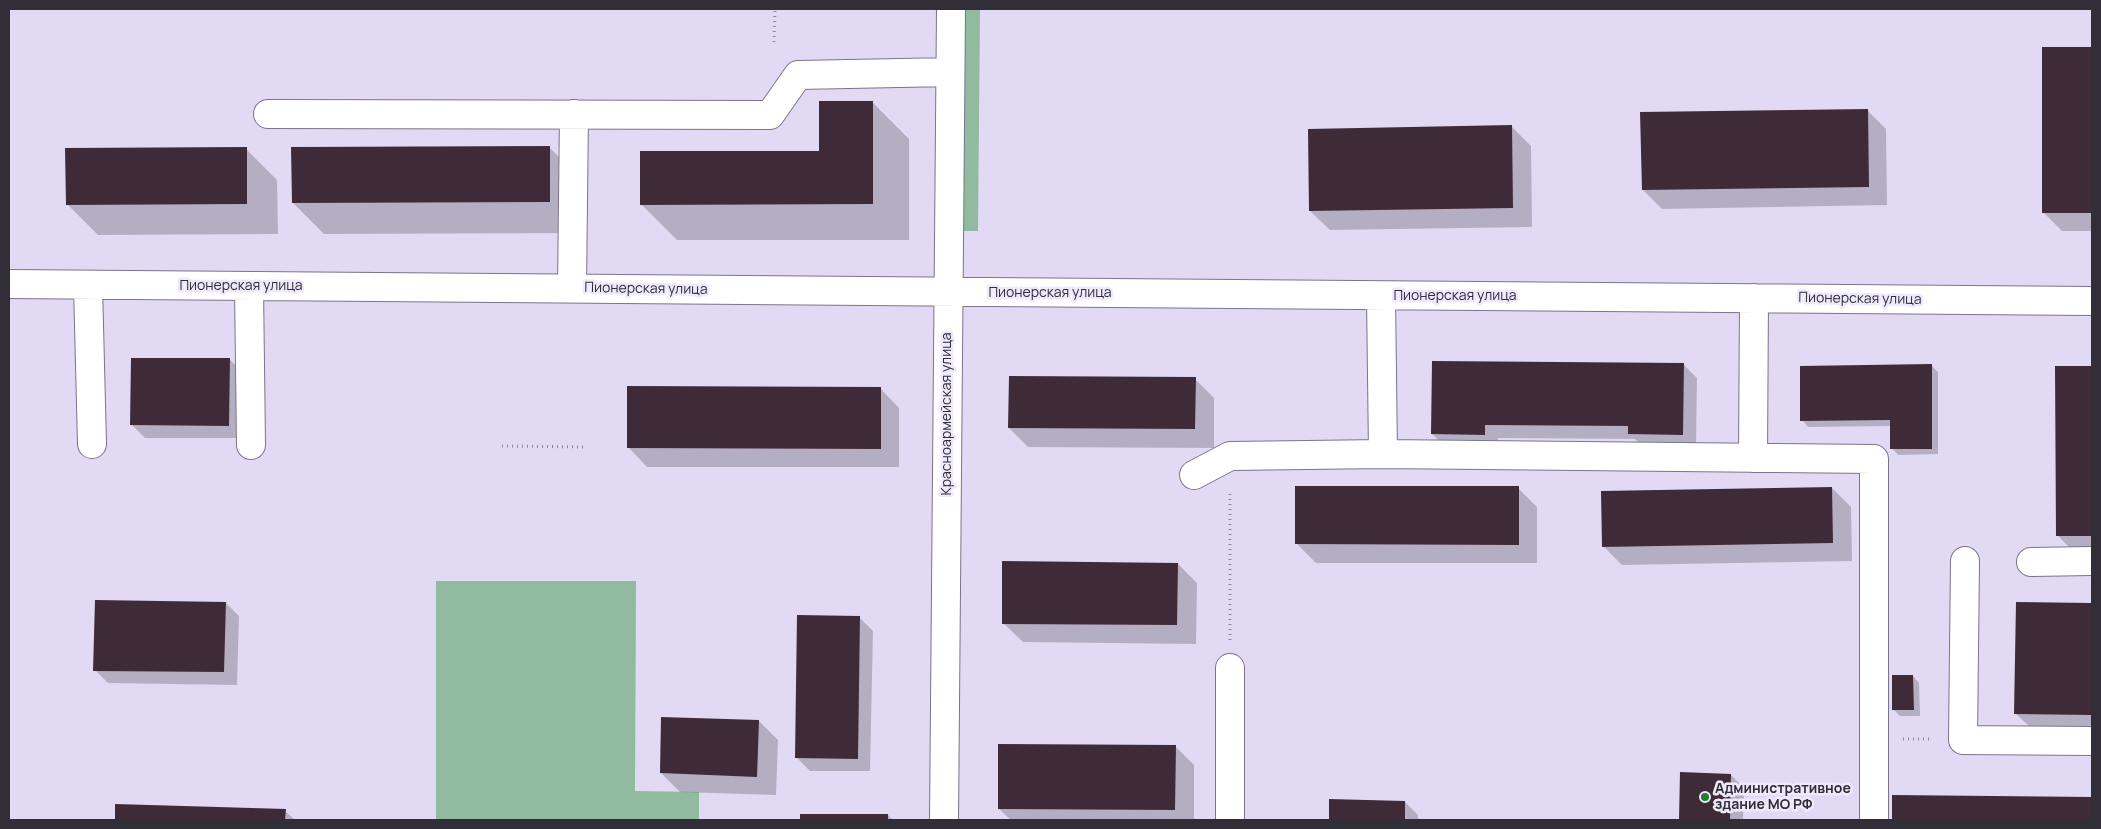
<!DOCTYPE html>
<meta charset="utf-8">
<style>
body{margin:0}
#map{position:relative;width:2101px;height:829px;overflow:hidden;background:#e2daf4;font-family:Manrope,sans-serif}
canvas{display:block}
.frame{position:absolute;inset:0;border:10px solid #312e38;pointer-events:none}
</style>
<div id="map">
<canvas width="2101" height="829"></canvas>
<div class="frame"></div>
</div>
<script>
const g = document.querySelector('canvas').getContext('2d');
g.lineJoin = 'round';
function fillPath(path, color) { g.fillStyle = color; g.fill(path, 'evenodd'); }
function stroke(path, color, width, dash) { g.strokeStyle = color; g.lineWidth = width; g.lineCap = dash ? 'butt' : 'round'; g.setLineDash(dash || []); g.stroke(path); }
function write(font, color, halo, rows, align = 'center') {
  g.font = font + ' Manrope,sans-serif'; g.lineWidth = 5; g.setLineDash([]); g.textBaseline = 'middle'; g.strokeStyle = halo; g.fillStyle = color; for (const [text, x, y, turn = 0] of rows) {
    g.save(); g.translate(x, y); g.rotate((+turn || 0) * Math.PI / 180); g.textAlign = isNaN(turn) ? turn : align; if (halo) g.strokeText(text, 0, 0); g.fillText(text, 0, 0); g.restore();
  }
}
fillPath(new Path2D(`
 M962,9H980L978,231H960Z
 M436,581H636L635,791L699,792V820H436Z`), '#90bb9e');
fillPath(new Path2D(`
 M2043,48H2092V231H2062L2043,212Z
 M873,103L909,139V240H677L641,204L820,152Z
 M1867,110L1886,129L1887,205L1662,209L1643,190Z
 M1512,127L1531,146L1532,227L1330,230L1310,211Z
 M549,147L580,178L581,233L324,234L293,203Z
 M246,149L277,180L278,234L98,235L67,204Z
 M229,359L243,372L242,438H145L132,425Z
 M1683,364L1697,378L1696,447H1643L1635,439L1498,438V447H1446L1432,434Z
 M1931,365L1938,372V454L1898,455L1892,448L1891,426L1808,427L1802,420Z
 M2057,368H2092V560H2082L2058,536Z
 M1195,379L1214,398V448L1028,447L1009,428Z
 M880,388L899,408V467H647L628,447Z
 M1518,488L1537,507V563H1316L1297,544Z
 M1832,488L1851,507L1852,561L1622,565L1603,546Z
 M1178,564L1197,583L1196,644L1023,642L1003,623Z
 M226,603L239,616L237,685L108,683L95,670Z
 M2017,603L2092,604V727L2029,726L2015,713Z
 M860,618L873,631L870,771H810L796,757Z
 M1913,676L1919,683L1920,716H1900L1894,710Z
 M759,721L778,740L776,795L680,792L661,773Z
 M1175,746L1194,765V820H1011L999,809Z
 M1681,774L1731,775L1744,788L1743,820H1680Z
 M1893,797L2092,798V820H1893Z
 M1330,801L1405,802L1418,815V820H1330Z
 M117,805L285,811L295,820H116Z
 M888,815L893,820H802V816Z`), '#0003');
fillPath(new Path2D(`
 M2042,47H2092V213H2042Z
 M819,101H873V204L640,205V151H819Z
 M1868,109L1869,187L1642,190L1640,112Z
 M1512,125L1513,208L1309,211L1308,129Z
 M550,146V202L292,203L291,147Z
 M247,147V204L66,205L65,148Z
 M131,358H230L229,426L130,425Z
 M1432,361L1684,363L1683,435L1628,434V426L1485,425V435L1431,434Z
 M1932,364V449H1890V420L1800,421V366Z
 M2055,366H2092V536H2056Z
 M1009,376L1196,377L1195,429L1008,428Z
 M627,386L881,387V449L627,448Z
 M1295,486H1519V545L1295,544Z
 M1832,487L1833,543L1602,547L1601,491Z
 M1002,561L1178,563L1177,625L1002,624Z
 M95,600L226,602L224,672L93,671Z
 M2016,602L2092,603V715L2014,714Z
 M797,615L860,616L858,759L795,758Z
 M1892,675H1913L1914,710H1892Z
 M661,717L759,720L757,777L660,773Z
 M998,744L1176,745L1175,810L998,809Z
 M1680,772L1731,774L1730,820H1679Z
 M1892,795L2092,797V820H1892Z
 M1329,799L1405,801V820H1329Z
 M115,804L286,809L285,820H115Z
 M800,814H888V820H800Z`), '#3f2b38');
const minor = new Path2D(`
 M268,114L770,115L798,75L950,72
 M9,284L2092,301
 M88,285L92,444
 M249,286L251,445
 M572,288L574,114
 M1381,296L1383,454
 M1753,458L1754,298
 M1194,475L1230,456L1383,454L1874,459V820
 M1965,561L1963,740L2092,741
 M2031,562L2092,561
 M944,820L951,9
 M1230,820V668`);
stroke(minor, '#7b748a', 30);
stroke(new Path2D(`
 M774,42L775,9
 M502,446L585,447
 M1230,640V491
 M1903,739H1932`), '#8b8698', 3, [1, 4]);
stroke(minor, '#fff', 28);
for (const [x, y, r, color] of [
 [1705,797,5,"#207e2f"]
]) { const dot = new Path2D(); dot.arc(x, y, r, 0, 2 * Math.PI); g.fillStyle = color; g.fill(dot); stroke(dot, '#eee9fd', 2); }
write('14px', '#312e38', '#eee9fd', [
 ["Пионерская улица",241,286],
 ["Пионерская улица",646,289,1],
 ["Пионерская улица",1050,293],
 ["Пионерская улица",1455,296],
 ["Пионерская улица",1860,299,1],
 ["Красноармейская улица",947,414,-90]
]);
write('bold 14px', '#312e38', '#eee9fd', [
 ["Административное",1715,789],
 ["здание МО РФ",1715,805]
], 'left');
</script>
